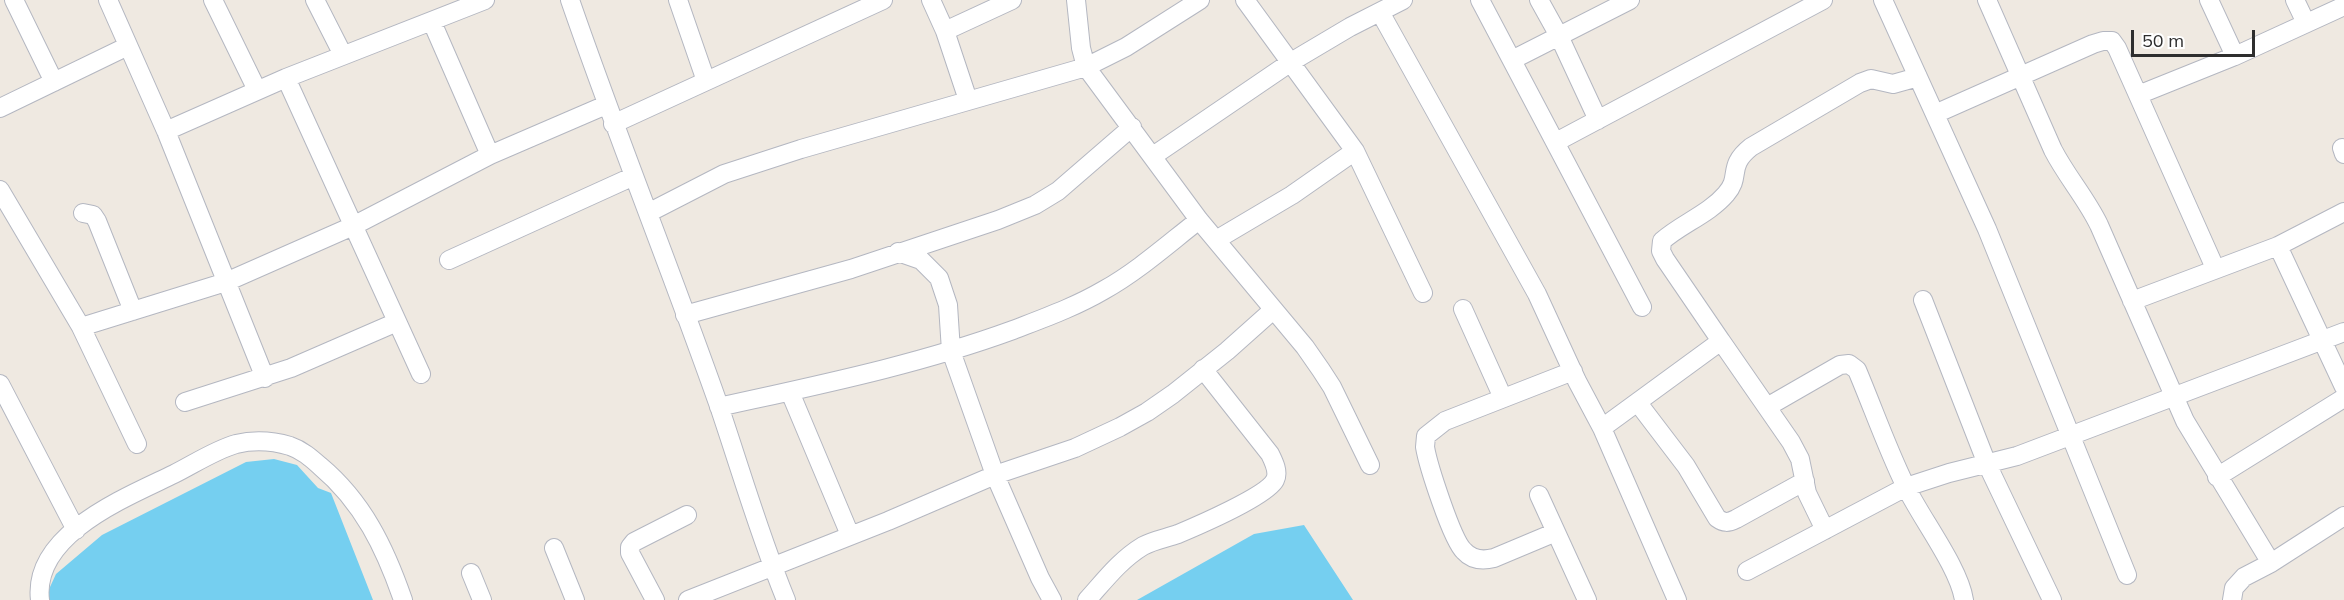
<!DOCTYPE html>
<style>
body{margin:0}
#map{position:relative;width:2344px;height:600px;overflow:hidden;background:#efe9e1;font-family:Mulish,sans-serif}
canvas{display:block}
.scale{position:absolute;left:2131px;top:30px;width:124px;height:27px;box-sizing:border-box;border:3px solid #2e2e2e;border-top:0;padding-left:8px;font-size:18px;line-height:21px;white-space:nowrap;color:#2e2e2e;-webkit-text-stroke:4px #fff;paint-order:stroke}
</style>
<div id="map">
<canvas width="2344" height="600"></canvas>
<div class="scale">50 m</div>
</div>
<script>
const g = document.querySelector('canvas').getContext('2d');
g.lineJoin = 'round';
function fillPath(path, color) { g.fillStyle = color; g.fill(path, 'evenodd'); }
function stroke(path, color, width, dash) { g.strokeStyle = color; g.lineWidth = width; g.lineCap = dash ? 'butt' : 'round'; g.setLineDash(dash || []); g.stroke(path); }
fillPath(new Path2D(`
 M274,459L297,465L318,488L331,493L373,600H44L56,574L102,535L246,462Z
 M1304,525L1353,600H1137L1254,534Z`), '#75cff0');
const minor = new Path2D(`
 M14,0L54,82
 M108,0L166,131L265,378
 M213,0L257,90
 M315,0L343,55
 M570,0C617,136 671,270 719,406C741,471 760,537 786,600
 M678,0L706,81
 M931,0L945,31L968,100
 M1076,0L1081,48L1086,67L1199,220L1305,347L1321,370L1332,387L1370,465
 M1245,0L1355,151L1423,293
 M1480,0L1642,307
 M1539,0L1559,36L1598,120
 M1883,0L1987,229L2127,575
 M1987,0L2053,150C2067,177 2086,198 2099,225L2185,421L2271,563
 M2209,0L2235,56
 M2295,0L2306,23
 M1380,12L1537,294L1577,381L1602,428L1677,600
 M432,22L490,155
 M945,31L1012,0
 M1512,60L1630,0
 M286,78L421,374
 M2138,95L2235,56L2344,6
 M0,108L128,46
 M1935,114L2093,44L2103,41H2112L2117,48L2215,268
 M613,124L883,0
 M166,131L286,78L485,0
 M1556,142L1823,0
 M2342,148L2344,154
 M1153,156L1291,62L1350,27L1403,0
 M0,190L81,327L137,444
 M83,213L93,215L97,221L133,311
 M648,213L724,174L801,149L1086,67L1126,47L1200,0
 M1216,240L1292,195L1355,151
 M2278,246L2344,387
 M898,252L921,260L939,278L948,305L951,351L995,475L1040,578L1052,600
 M449,260L634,176
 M1923,300L1987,464L2052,600
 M2132,301L2278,246L2344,212
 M1463,309L1503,398
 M685,315L851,269L998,220L1035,205L1058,191L1132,127
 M81,327L226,282L353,226L490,155L606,105
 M1721,341L1665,259L1661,251L1662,241C1681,224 1709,214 1726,194C1742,176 1726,167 1751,147L1860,83L1871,79L1893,84L1918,77
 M0,384L76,530
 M790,392L850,535
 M185,402L291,368L397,322
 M1638,403L1686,466L1717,518C1724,523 1728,523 1736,519L1805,481
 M719,407C818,385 917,365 1013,330C1044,318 1075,307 1104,290C1138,271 1168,244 1199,220
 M1767,407L1840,365L1849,364L1857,370C1873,408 1887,448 1905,485C1920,517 1959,567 1964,600
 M1602,428L1721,341L1791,442L1800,459L1807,493L1825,530
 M2217,477L2344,398
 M1539,495L1587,600
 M1556,532L1494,558C1482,561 1472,560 1464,551C1452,540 1428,465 1425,447L1426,436L1445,421L1573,371
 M554,548L575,600
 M1747,571L1906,487L1949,473L2017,456L2344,332
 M471,573L482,600
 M40,600C32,534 127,497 174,474C194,464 215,450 236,444C253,440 273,441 290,446C302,450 311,458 320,466C363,502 385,548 403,600
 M655,600L630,553V547L634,542L687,515
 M688,600L888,521L995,475L1075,448L1120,427L1147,412L1173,394L1227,351L1273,310
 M1087,600C1105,580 1120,560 1143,546C1154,540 1167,538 1178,534C1197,526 1267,496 1275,480C1279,472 1274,462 1270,454L1203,369
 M2232,600L2234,588L2244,577L2271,563L2344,516`);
stroke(minor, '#b4b7c1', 20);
stroke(minor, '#fff', 18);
</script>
